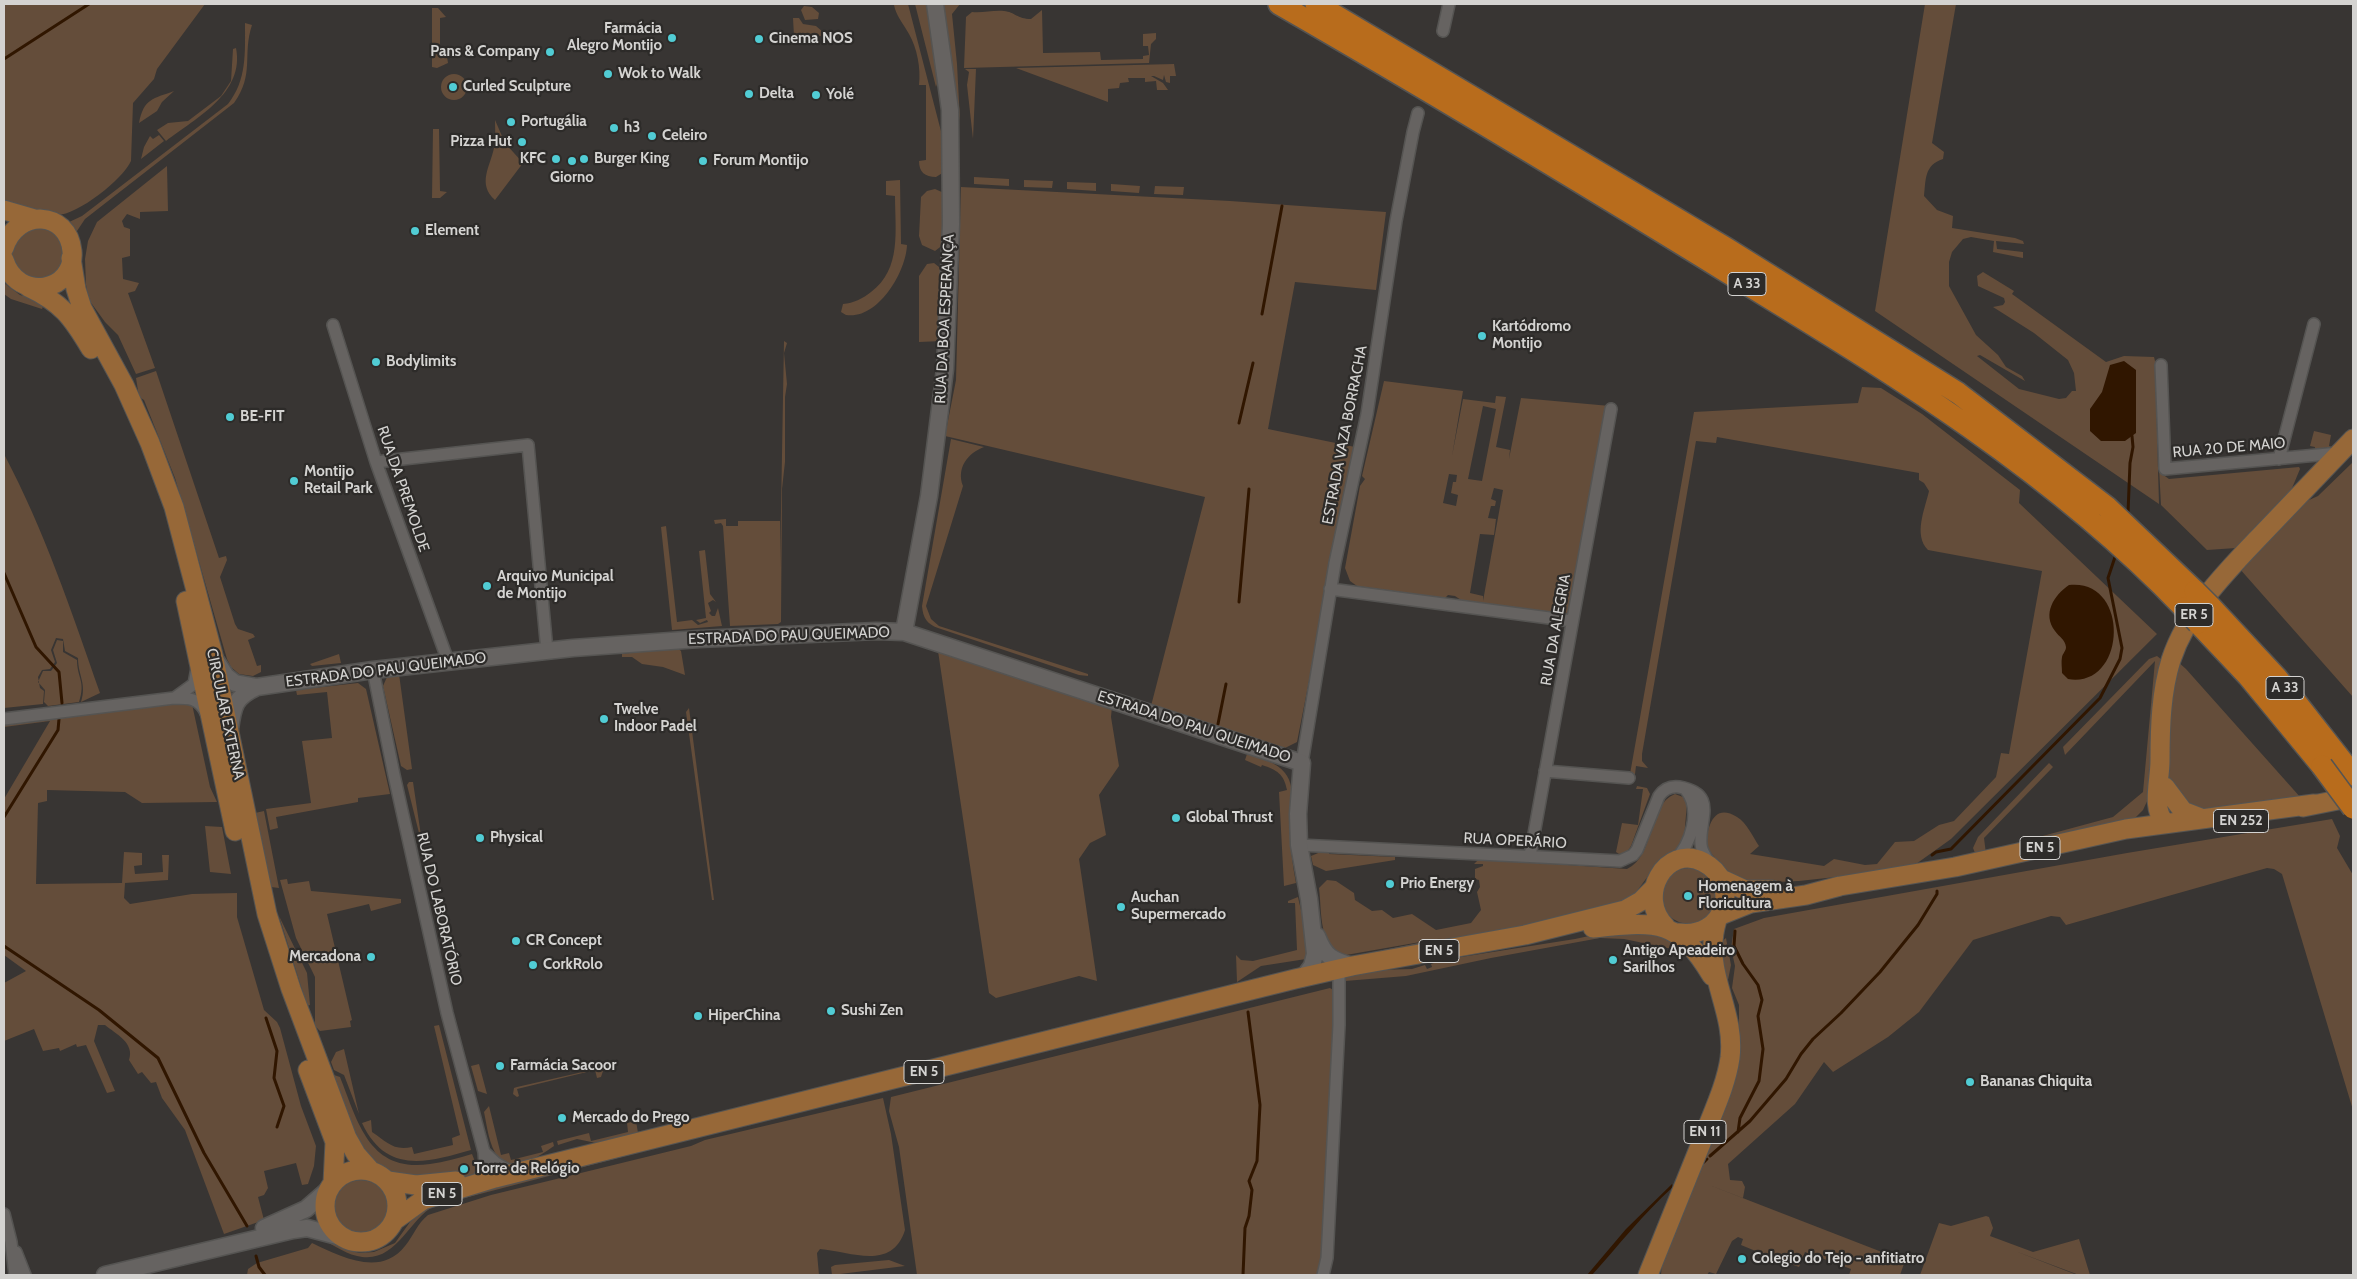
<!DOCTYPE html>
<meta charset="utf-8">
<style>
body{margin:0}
#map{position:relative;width:2357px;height:1279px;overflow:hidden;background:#383533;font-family:Cabin,sans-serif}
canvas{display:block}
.frame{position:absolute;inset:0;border:5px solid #d4d3d1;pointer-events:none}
</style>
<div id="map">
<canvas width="2357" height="1279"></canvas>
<div class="frame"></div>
</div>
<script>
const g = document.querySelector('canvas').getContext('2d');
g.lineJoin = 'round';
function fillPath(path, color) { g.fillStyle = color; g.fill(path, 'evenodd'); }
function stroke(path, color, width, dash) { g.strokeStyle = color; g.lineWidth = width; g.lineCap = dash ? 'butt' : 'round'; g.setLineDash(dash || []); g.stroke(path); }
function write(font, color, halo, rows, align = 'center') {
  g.font = font + ' Cabin,sans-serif'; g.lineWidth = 4.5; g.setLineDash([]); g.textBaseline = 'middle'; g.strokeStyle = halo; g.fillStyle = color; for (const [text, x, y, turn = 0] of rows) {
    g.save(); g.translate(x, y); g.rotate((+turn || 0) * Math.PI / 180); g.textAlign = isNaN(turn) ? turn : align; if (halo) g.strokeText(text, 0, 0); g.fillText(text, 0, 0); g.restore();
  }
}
fillPath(new Path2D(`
 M4,4H205L157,69L154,79L133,103L131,161C123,179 78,215 57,215C40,215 20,208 4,204Z
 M903,4H908L943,139L944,172L936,177C925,177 919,172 919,161L926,160V85H919C921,68 917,48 909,34C904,25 898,18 895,9L894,5Z
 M915,4H926L938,81L936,87Z
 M941,4H960L952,14L957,64L960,121Z
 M1925,4H1956L1932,143L1944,152L1943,159C1924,165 1926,180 1924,196L1937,210L1953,216L1952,228L2015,238L2023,241L2024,244L1996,241L1997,249L2023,252V258L1993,252L1994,241L1971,237L1963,239L1952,252L1949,262V286L1976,335L1998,355L2006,367L2022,376L2025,381L1980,355L1977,356L2019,389L2059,399L2066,398L2072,391H2076L2074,373L2068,360L2034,333L1993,307L2003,305L2005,302L2004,298L1978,286L1977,276L1983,272L2014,291L2012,294L2106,362L2124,356L2154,357L2155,361L2159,504L1875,311Z
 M804,6L812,7L819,13L818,19L805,20L801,10Z
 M432,8H438L446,17L440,18V49L446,50L448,63L437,68L432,67Z
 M1042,10L1043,53L1100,52L1101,60L1143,59V56L1149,55L1148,46H1143V34L1156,33V39L1151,44L1149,63L964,68L966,17L972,12C983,13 993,10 1004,11C1015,12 1017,19 1031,19Z
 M793,18H799L803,24L816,26L823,32V36H794Z
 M245,23L252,25C242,55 255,74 234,103L85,219L75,234L67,223L82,216L228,104C247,80 245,53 245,23Z
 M236,48C245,93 196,118 166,141L157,130L168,123L188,121L221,96L231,81L233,49Z
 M1174,64L1176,76H1170V83L1166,82L1164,75L1163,80L1154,76H1151L1163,83L1168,90H1157L1156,81L1145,82V78H1128L1129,82L1120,83L1119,88L1108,89V102L1016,68Z
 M965,69H976L973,139L967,85L969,72Z
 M441 87a13 13 0 1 1 26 0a13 13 0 1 1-26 0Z
 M174,91L162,102L157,111L139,123C144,98 153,99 174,91Z
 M495,120L505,143L523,163L495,200C477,184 490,167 494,148C496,139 495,129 495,120Z
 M433,129H439L440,191L447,192L440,198H432Z
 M159,135L164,141L141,159L144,147L150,136L153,139Z
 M167,166L168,211L140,212V219L127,214L122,221L124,227L130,229V256L122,258L123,279L139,283L135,291L128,293L155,368L136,374L118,335L105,322L89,300L86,285L85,259L88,241L97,222Z
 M974,177L1009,179V186L974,184Z
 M900,180L901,244L907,245C906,272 878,320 846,315L841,312L843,304C854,303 862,299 871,292C902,269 895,230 895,196L886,195V181Z
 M1024,180L1053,181L1052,188L1024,187Z
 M1067,182L1096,183V191L1067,189Z
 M1111,184L1140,186L1139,193L1111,191Z
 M1155,186L1184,187L1183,195L1154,194Z
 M961,187L1230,201L1386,212L1376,290L1295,282L1268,429L1355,447L1297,742L1285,748L1151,706L1205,497L945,436L956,380Z
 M935,189L944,193V244L935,251L922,245L919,236L921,197L927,191Z
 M24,228H53L65,246L60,268L49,277L34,279L21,273L10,254Z
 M934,263L944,271L942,341L919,342V276L927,264Z
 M4,283L20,295L45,302L42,309L11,299L4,294Z
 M784,341L787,343L784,353L787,384L785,397V462L782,489L781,622L778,624L730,626L723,526L721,523L715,524L714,520L726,519V526H738V521H780V567Z
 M156,371L219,558L226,556L227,560L220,577L235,624L238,629L253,634L255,637L248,640L257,666L261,665V672L253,676L239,674L231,667L227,659L175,478L144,400L139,397L136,378Z
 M1384,381L1463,391L1452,456L1463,399L1495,403L1496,396L1506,397L1496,447L1510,450L1509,459L1521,398L1610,406L1572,609L1565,614L1461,600L1455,596L1448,595L1445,598L1357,586L1350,581L1345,568L1360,486L1365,479L1362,476ZM1483,406L1496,409L1482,481L1468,479ZM1449,474L1457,475L1456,482H1453L1451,493L1458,495L1456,506L1443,503ZM1494,488L1503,490L1483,601V596L1470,593L1480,534L1494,535L1496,519L1488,518L1491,506H1495L1496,501L1491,499Z
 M1862,387L1881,388L1922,414L2020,490L2019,503L2157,634L1951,839L1909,869L1799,881L1749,883L1726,873L1706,846C1707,828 1713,802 1737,817C1747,823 1753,837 1759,846L1750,854L1824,866L1834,859L1865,865L1877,864L1895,842L1914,841L1939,825L1954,821L1996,777L2001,753L2009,754L2042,571L1928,550C1913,535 1925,509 1929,491L1924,483L1919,480V473L1717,437L1716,443L1696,441L1642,754V761L1648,768L1636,766L1635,774H1630L1694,412L1858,403Z
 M2314,431L2331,435L2329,446L2332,447L2315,449V447L2310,446Z
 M951,439L984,447C968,453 956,468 963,486L926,606L931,619L939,626L1088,674V676L1079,675L938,628C927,624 923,618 922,606Z
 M4,454C45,532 71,610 100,693L81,702C87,683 78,676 78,658L65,651L63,639L56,638L51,650L55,662L50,669L42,670L38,677L40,688L44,691L43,704L4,708Z
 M2353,462V697L2239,568L2300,504L2318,496Z
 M2299,467L2300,469L2290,493L2236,548L2207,550L2161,505L2159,468L2162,474L2169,479Z
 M666,526L677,622L692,620L698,625L708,622L707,620L700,623L696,620L706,618L699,551L705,550L710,594L716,602L713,600L708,603L711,611L709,613L712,616H715L718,608L722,626L672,630L661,527Z
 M57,640L63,641V652L77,660C77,678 86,681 79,702L48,706L44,702L45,690L38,682L43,671H51L57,663L53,650Z
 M676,647L681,651L685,675L663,667L642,664L632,657H622V654Z
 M938,651L1112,706L1111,717L1119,766L1099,795L1106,835L1090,843L1079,859L1097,981L1079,976L996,998L989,993Z
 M339,654L341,663L312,666L310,664Z
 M2157,656L2162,660L2149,797L2143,810L2133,820L2013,844L2113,817L2143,792L2155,661L2065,755L2063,747L2149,659Z
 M2177,661L2186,669L2301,798L2214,812L2189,809L2168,784V716Z
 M399,674L412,769L407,770L401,766L383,686L387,677Z
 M358,683L366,689L390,794L358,798V802L276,817L278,828L270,830L266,809L311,803L302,741L332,738L327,692L297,695L296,690Z
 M184,702L192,704L210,787L217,802L142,803L125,792L47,790V801L38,803L36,884L122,883L124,852L142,853V865L134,866L135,874L163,872L162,855H169L168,880L125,883L124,898L130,904L192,894L237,893V917L264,1010L277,1022L280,1028L301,1106L316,1146L314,1166L308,1184L302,1185L296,1163L264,1171L268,1188L264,1195L258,1197L264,1220L224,1234L185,1130L162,1098L156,1082L151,1083L142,1072L138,1074L129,1060C135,1043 116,1034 105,1025H98L94,1041L115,1091L107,1093L86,1045L77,1047L76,1044L60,1051L59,1048L43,1051L34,1029L4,1041V983L26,971L4,955V799L50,721L4,727V724Z
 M689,708L714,900H712L686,712Z
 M1247,754C1260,758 1277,762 1285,773C1298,789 1289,817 1290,837C1291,852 1293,868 1296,883L1284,886L1279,792L1287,790C1284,774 1277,770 1262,765L1261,767L1245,760Z
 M2049,763L2053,767L1984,838L1986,854L1975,853L1973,848L1978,837Z
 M409,782H413L423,849L407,785Z
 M1637,786L1647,788L1650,794L1631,846L1627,852L1619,854L1616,852L1622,823L1638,825L1643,789H1636Z
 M1675,794L1683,797L1687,803L1684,839L1674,852L1654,868L1631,899L1620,904L1499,931L1364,954L1443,938L1346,955C1318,950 1322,911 1319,888L1327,880L1336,881L1354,893L1355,900L1372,911L1382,910L1393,918L1412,914L1436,930L1471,923L1481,910L1477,892L1480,887L1479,880L1475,879V869L1483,866V864H1474L1479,859L1627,869C1656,855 1647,805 1675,794Z
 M264,811L279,888L271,887L255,813Z
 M2332,819L2340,836L2337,848L2353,875V1110L2282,874L2274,869L2267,868L2066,925L2060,917L2051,916L1973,940L1919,1012L1888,1037L1833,1072L1824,1062L1795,1104L1728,1164L1730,1180L1742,1181L1745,1187L1743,1198L1704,1183L1905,1261L1900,1275H1849L1851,1269L1805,1252L1799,1267L1766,1255L1765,1256L1758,1254V1252L1741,1245L1743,1239L1738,1237L1732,1241L1716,1274L1709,1272L1707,1275H1661L1662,1263L1739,1023V1005L1732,988L1735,966L1731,948L1734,929L1764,918L2127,853Z
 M205,826L222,827L231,874L210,872Z
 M1323,851H1329V854L1395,857V860L1326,871L1313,865L1311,856Z
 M1661 896a28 28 0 1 1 56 0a28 28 0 1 1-56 0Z
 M287,879L288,884L309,881L311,891L401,899V903L371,911L369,904L327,914L352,1020L350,1021L351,1027L320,1031L315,1026V977L296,938L280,880Z
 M1298,897C1301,912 1312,946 1306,959L1261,966L1237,982L1236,955L1241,960L1253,961L1297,950L1295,903H1288V901Z
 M279,916L307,973L310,1005L303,1007V993Z
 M1637,931L1668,938L1682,951L1624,939L1600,938L1491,958L1406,976L1345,981L1344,975L1376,970L1412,969L1425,965L1427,969L1432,967L1431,964L1442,960L1575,939L1603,933Z
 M1726,938L1731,965L1728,980H1725L1720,943Z
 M1330,988L1338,993L1324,1255L1319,1275H917L899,1147L889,1111L891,1097Z
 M439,1025L471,1150C426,1163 386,1174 362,1123L371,1120L372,1132C387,1142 393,1151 412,1147L414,1154L453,1145L452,1138L460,1135L434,1026Z
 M344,1049L359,1114L344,1075L334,1070L331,1062L336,1052Z
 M479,1064L487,1094L478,1091L471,1066Z
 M600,1068L603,1071L601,1077L597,1078L595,1070L517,1089L519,1096L517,1097L513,1094L514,1088L517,1087Z
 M334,1075L340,1077C358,1122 369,1173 430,1164C444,1162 459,1158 472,1154L476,1164L481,1163C480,1167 479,1171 476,1173C465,1181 405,1178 392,1174C380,1170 368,1161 360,1152Z
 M883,1098L891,1134L905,1230C892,1271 852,1252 820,1249L817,1253L819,1275H247L248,1269L257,1263L308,1248L312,1243C340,1256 380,1278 405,1246C414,1235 417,1224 428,1215L491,1195L691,1146L705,1140Z
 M489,1106L501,1155L509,1153L511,1160L543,1152L541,1146L553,1142L554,1146C540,1156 513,1174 498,1157C489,1146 487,1126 484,1112Z
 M636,1121L638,1133L596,1143L577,1139L558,1145L557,1141L589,1133L591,1141L628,1132L627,1123Z
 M636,1150L637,1153L434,1206C407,1221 396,1265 357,1256C342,1253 329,1240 314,1238V1236L330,1240L351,1251L359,1253L374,1252L395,1243L415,1215L433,1202Z
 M334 1207a27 27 0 1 1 54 0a27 27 0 1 1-54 0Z
 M1986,1216L1989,1217L1993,1228L1990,1236L2033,1252L2079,1239L2090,1275H2079L2015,1251L2077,1275H1920L1939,1223L1951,1226Z
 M889,1260L905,1266L832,1275L831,1267L835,1265Z`), '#644d3a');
fillPath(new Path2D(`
 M2124,361L2136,370V433L2125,441H2101L2090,431V409L2102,392L2110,365Z
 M2069,585C2131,578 2127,689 2068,679L2062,673C2062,668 2061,662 2062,657C2063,653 2066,651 2066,647C2065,639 2059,637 2055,631C2042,614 2054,595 2069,585Z
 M1672,1184L1673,1187C1643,1214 1619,1245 1592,1275H1587L1626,1229Z`), '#301600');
stroke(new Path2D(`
 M4,59L89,4
 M1262,314L1282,206
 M1239,423L1253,363
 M2128,513L2130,463L2133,447L2132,436
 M4,573L36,647L59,672L62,703
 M1239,602L1249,489
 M1218,724L1226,684
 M4,817L58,730L59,719
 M1932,855L1936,852L1951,849L2100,698L2120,659L2122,648L2108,578L2116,554
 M1735,931L1734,946L1743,964L1758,985L1762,1000L1758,1016L1763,1049L1759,1081L1740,1118L1738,1132
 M4,946L99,1010L158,1058L204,1153L247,1226
 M266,1018L277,1051L274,1078L284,1106L277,1127
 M1710,1156L1750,1121L1786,1079L1801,1054L1813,1039L1841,1013L1880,972L1918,925L1937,894V891
 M1704,1162L1707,1159
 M256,1256L259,1267L265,1275
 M1243,1275L1245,1228L1249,1216L1252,1190L1249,1181L1257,1161L1260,1105L1248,1012`), '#301600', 3);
const street = new Path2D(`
 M1443,31L1449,4
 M333,325L376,462L448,661
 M2161,365L2165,469L2339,453
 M2279,459L2314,324
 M376,462L528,445L547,651
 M1330,589L1572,621
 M373,670L394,775L447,1013L484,1152L485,1165L479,1179
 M176,697L194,684L197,668
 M4,719L174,698C189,698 199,698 206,713
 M1302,763L1335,563L1367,414L1396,221L1413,132L1418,113
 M1545,771L1629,778
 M1299,845L1620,861L1633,855L1637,850L1659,796C1664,789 1671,786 1679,787C1718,794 1699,818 1701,844C1701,851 1707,859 1711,865
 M1530,856L1611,409
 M1674,861C1691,845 1702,810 1686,790
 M484,1152L496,1163L513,1173
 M4,1214L11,1242L15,1275
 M16,1252L25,1275
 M1323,1275L1327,1258L1339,1025V969`);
const secondary = new Path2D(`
 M904,632L929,496L945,369L951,224L950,110L935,4
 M215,659L226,676L235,683L257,687L373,670L573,648L699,639L876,631L904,632L1302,763L1298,814L1299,845L1309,899L1315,954L1312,966L1303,978
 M230,729C233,706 235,697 257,687
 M1317,936C1325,957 1332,960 1352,966
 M264,1228L306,1209L329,1189
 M105,1275L293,1230L307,1228L341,1237`);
const primary = new Path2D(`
 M4,210L35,219
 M4,248C17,208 68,210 72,251C76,291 18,304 4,260
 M71,258L76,289L82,308L124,385L150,443L174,507L213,655L267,914L291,989L347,1138L356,1154L371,1171
 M28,287C62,303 72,317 91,349
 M186,601L235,831
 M2165,787L2183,811L2201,818
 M2303,807L2353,797
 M2165,823C2151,808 2160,781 2160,761C2160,728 2161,692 2171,660C2188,608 2230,568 2267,529C2296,499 2324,469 2353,439
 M1719,878L1745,890H1772
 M1721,915L1751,903L1806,895L1840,886L1955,867L2126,829L2314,804
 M1666,927C1635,897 1666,843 1703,862C1742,882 1726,940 1678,933
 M1593,928C1655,922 1677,917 1712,976
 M308,1070L335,1142L333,1183
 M325 1206a36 36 0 1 1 72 0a36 36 0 1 1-72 0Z
 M388,1181L416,1185L456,1181
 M395,1220L423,1200L495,1178L1295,979L1352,966L1525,935L1625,910L1641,901L1653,889
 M1648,1275C1666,1230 1684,1185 1702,1141C1712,1114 1726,1086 1730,1058C1736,1008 1701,972 1717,920`);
const highway = new Path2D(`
 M1279,4C1432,92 1584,184 1735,277C1894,374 2055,473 2184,608
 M1316,4L1726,248L1958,393L2107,507L2195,591
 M2210,606L2277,678L2353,775
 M2198,623L2248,676L2322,766`);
stroke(street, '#555452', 14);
stroke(secondary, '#555452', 19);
stroke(primary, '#555452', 21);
stroke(highway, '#555452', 24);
stroke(street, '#666361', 11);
stroke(secondary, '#666361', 16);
stroke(primary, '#976838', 19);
stroke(highway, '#b86c1c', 21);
const highwayBridge = new Path2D(`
 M2195,591L2210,606
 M2184,608L2198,623
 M2322,766L2353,808`);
stroke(highwayBridge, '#555452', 24, []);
stroke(highwayBridge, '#b86c1c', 21);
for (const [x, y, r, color] of [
 [672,38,5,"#51ccd4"],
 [759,39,5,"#51ccd4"],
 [550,52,5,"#51ccd4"],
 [608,74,5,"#51ccd4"],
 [453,87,5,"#51ccd4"],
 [749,94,5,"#51ccd4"],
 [816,95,5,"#51ccd4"],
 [511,122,5,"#51ccd4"],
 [614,128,5,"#51ccd4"],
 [652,136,5,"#51ccd4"],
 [522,142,5,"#51ccd4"],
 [556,159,5,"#51ccd4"],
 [584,159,5,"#51ccd4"],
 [572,161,5,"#51ccd4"],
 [703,161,5,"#51ccd4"],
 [415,231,5,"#51ccd4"],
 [1482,336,5,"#51ccd4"],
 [376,362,5,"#51ccd4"],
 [230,417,5,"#51ccd4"],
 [294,481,5,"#51ccd4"],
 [487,586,5,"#51ccd4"],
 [604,719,5,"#51ccd4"],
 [1176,818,5,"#51ccd4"],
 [480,838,5,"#51ccd4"],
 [1390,884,5,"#51ccd4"],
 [1688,896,5,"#51ccd4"],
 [1121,907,5,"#51ccd4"],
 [516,941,5,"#51ccd4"],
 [371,957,5,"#51ccd4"],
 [1613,960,5,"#51ccd4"],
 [533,965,5,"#51ccd4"],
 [831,1011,5,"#51ccd4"],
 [698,1016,5,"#51ccd4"],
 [500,1066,5,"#51ccd4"],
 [1970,1082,5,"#51ccd4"],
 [562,1118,5,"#51ccd4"],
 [464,1169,5,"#51ccd4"],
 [1742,1259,5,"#51ccd4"]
]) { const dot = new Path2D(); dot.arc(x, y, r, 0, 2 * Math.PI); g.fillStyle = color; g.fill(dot); stroke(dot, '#2d2b29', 2); }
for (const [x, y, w] of [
 [1747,284,38],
 [2194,615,38],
 [2285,688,38],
 [2241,821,55],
 [2040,848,40],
 [1439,951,40],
 [924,1072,40],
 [1705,1132,42],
 [442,1194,40]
]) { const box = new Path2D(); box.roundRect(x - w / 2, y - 11.5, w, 23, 4); g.fillStyle = '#2d2b29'; g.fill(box); stroke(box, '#d4d3d1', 1); }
write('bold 14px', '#d4d3d1', null, [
 ["A 33",1747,284],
 ["ER 5",2194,615],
 ["A 33",2285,688],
 ["EN 252",2241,821],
 ["EN 5",2040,848],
 ["EN 5",1439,951],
 ["EN 5",924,1072],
 ["EN 11",1705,1132],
 ["EN 5",442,1194]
]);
write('bold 15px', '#d4d3d1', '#2d2b29', [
 ["Farmácia",662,29,"right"],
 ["Alegro Montijo",662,46,"right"],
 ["Cinema NOS",769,39],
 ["Pans & Company",540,52,"right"],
 ["Wok to Walk",618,74],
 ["Curled Sculpture",463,87],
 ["Delta",759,94],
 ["Yolé",826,95],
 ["Portugália",521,122],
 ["h3",624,128],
 ["Celeiro",662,136],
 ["Pizza Hut",512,142,"right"],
 ["KFC",546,159,"right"],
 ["Burger King",594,159],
 ["Forum Montijo",713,161],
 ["Giorno",572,178,"center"],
 ["Element",425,231],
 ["Kartódromo",1492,327],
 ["Montijo",1492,344],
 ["Bodylimits",386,362],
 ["BE-FIT",240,417],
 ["Montijo",304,472],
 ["Retail Park",304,489],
 ["Arquivo Municipal",497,577],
 ["de Montijo",497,594],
 ["Twelve",614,710],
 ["Indoor Padel",614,727],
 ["Global Thrust",1186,818],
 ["Physical",490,838],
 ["Prio Energy",1400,884],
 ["Homenagem à",1698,887],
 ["Floricultura",1698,904],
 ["Auchan",1131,898],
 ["Supermercado",1131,915],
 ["CR Concept",526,941],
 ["Antigo Apeadeiro",1623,951],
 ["Sarilhos",1623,968],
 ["Mercadona",361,957,"right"],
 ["CorkRolo",543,965],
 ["Sushi Zen",841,1011],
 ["HiperChina",708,1016],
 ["Farmácia Sacoor",510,1066],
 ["Bananas Chiquita",1980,1082],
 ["Mercado do Prego",572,1118],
 ["Torre de Relógio",474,1169],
 ["Colegio do Tejo - anfitiatro",1752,1259]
], 'left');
write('15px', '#d4d3d1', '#2d2b29', [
 ["RUA DA BOA ESPERANÇA",945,319,-87],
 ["ESTRADA VAZA BORRACHA",1345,435,-79],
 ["RUA 20 DE MAIO",2229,448,-5],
 ["RUA DA PREMOLDE",403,489,71],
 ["RUA DA ALEGRIA",1556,630,-80],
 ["ESTRADA DO PAU QUEIMADO",789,636,-2],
 ["ESTRADA DO PAU QUEIMADO",386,670,-7],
 ["CIRCULAR EXTERNA",225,714,78],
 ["ESTRADA DO PAU QUEIMADO",1194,727,18],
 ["RUA OPERÁRIO",1515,841,3],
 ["RUA DO LABORATÓRIO",439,909,77]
]);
</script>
